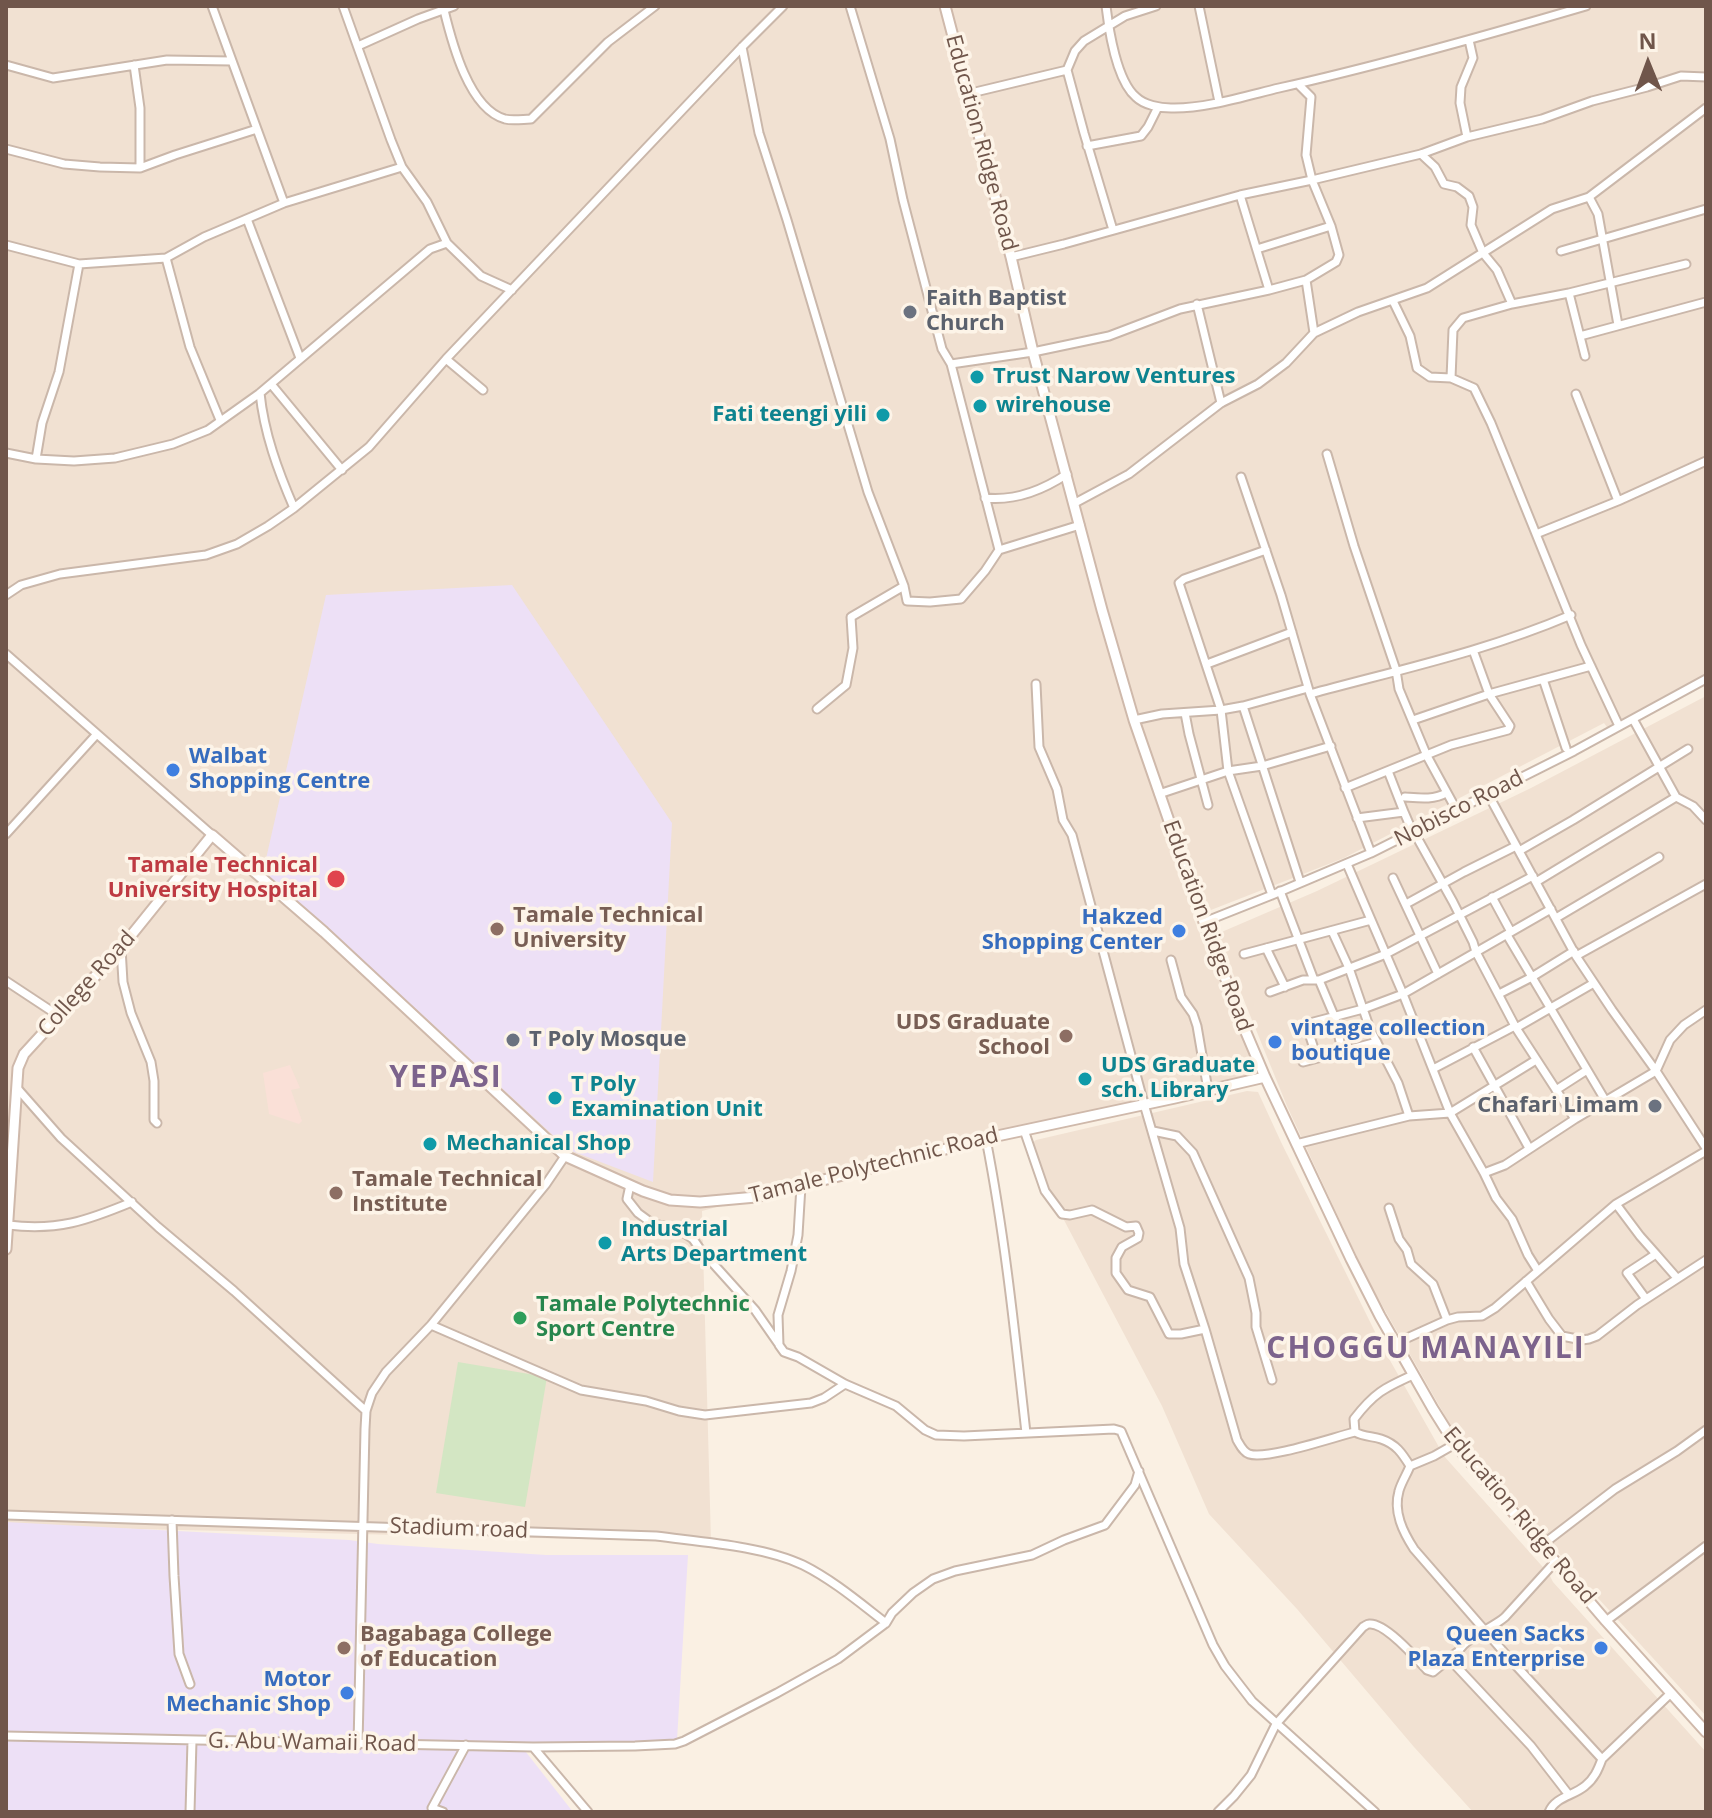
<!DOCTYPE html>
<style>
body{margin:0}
#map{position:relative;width:1712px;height:1818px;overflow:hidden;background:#faf0e3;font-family:"Open Sans",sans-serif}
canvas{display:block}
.frame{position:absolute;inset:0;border:8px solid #70564b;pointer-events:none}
.north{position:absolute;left:1608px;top:24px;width:80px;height:80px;-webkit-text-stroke:6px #fdf4e8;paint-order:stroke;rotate:359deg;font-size:22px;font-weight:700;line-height:32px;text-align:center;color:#70564b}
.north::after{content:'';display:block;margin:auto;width:28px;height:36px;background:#70564b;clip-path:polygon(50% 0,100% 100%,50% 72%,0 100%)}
</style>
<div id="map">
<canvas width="1712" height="1818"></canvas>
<div class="frame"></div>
<div class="north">N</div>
</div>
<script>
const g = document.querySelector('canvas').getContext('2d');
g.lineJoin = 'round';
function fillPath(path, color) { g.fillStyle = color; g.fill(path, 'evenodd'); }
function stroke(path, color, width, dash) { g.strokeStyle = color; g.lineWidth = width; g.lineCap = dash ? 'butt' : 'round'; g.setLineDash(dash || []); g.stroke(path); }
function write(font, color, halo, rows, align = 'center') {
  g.font = font + ' "Open Sans",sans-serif'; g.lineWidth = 7; g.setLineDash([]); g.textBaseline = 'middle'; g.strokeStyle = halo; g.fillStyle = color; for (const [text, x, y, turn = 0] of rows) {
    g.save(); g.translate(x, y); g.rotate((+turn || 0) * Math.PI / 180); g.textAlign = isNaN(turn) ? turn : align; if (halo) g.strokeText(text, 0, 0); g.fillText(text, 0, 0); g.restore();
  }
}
fillPath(new Path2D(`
 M6,6H1706V678L1609,730L1604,723L1344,858L1193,917L1261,1084L868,1165L702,1211L711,1542L6,1526Z
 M1706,696V1716L1597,1597L1457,1437L1366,1277L1287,1106L1217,934L1317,891L1531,788Z
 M1247,1091L1258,1092L1281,1142L1383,1348L1444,1456L1549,1574L1553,1582L1706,1752V1812H1473L1414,1747L1297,1609L1209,1514L1162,1406L1026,1148L1036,1140Z`), '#f1e1d2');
fillPath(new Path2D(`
 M290,1065L300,1088L291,1090L302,1121L299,1124L269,1114L263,1073Z`), '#fae0d7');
fillPath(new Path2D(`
 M512,585L672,823L653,1182L569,1150L390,985L263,872L326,595Z
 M6,1522L349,1540L378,1544L546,1555H688L677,1740L522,1747L573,1812H6Z`), '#ede0f6');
fillPath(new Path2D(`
 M458,1362L547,1377L525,1507L436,1493Z`), '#d3e6c3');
const street = new Path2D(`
 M212,6L284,203
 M343,6L391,140L402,167L427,202L447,243L481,276L512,290
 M850,6L890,139L903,200L942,349L951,364L999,550
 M1106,6C1109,31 1117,81 1136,97C1144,105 1160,108 1171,108C1204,109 1246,96 1279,88C1382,65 1484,36 1586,6
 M1199,6L1219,102
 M444,10C452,43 469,109 505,119C513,121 524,119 531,119L608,42L655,6
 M358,46L418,19L454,6
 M742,47L759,133L787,220L868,492L904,586L907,601L930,602L961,599L985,571L999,550L1080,525
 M6,65L53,78L167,60L232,61
 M134,65L140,108V168
 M967,94L1067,70
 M1467,137L1460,103L1461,87L1473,58L1469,40
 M1087,146L1141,136L1148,127L1158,107
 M6,149L64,164L100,167L140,168L175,155L257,129
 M1421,154L1435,167L1444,184L1457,187L1469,196L1473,207L1471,225L1483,253L1497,270L1512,304L1569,293L1686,264
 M1240,195L1269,290
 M1589,197L1598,214L1618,325
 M247,219L300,358
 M1113,230L1084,133L1067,70L1075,51L1084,41L1125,16L1156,6
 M6,245L79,264L166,258L204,237L284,203L402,167
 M1257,249L1331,226
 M1561,251L1706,209
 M1011,257L1064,244L1240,195L1312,180L1421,154L1467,137L1542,119L1592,101L1647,87L1681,76L1706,77
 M166,258L190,347L220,420
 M1306,280L1314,333
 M1569,293L1585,356
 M1393,301L1410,336L1417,368L1430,377L1451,378L1474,388L1491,423L1536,534
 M1197,304L1221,403
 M1580,336L1706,302
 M446,359L483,390
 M951,364L1033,352L1109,336L1180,309L1269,290L1306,280L1336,262L1339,255L1331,226L1312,180L1306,155L1311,97L1298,84
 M1451,378L1453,330L1463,318L1512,304
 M271,384L342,470
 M260,393C264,433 278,471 294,508
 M1576,394L1618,501
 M6,453L36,459L74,461L115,458L173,444L208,430L260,393L430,249L447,243
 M1327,454L1354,546L1396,670L1399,689L1427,756L1457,811
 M36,459L42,423L59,372L79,264
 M1241,477L1281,595L1310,694L1371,853
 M985,498C1014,501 1043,490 1067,474
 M1075,503L1129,474L1221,403L1258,384L1286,363L1314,333L1358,312L1427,288L1552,209L1589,197L1706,108
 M1266,550L1184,579L1179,583L1221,710L1228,771L1272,895
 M6,595L21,585L60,574L206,555L237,544L268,526L294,508L369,447L446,359L742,47L783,6
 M6,654L212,835
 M1207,664L1292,632
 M1543,679L1566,748
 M1036,684L1039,747L1057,789L1063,820L1072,835L1144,1104L1180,1228L1184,1264L1205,1329L1237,1440C1240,1445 1243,1452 1249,1454C1267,1460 1334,1437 1355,1432C1364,1437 1372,1436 1381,1439C1396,1444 1402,1453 1410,1466L1434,1456L1455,1444
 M1310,694C1398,670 1487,651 1571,615
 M1243,706L1300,882
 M817,709L846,685L853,648L851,617L904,586
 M1185,713L1189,734L1208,805
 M1633,719L1676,797L1693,806L1706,820
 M1134,720L1162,714L1221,710L1243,706L1308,688
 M1413,720L1489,694L1591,666
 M1619,726L1581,645L1536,534L1618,501L1706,461
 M1345,788L1451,745L1508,730L1510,726L1489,694L1473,650
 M1159,794L1228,771L1262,766L1331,746
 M1488,794L1576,956L1612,1010L1656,1071L1706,1148
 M1405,797C1419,798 1434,800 1446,793
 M1404,812L1410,826
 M1357,818L1404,812L1388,771
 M1414,832L1453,902L1473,942L1476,952L1516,1028L1575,1119
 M6,834L96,735
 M1519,851L1573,820L1688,749
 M1347,864L1403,994L1450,1113L1484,1173L1505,1165L1575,1119L1656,1071L1670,1040L1684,1025L1706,1010
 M1393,878L1438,974
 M1536,882L1676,797
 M1280,891L1314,980
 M1492,897L1511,932
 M1406,904L1464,872L1516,846
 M1556,918L1659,857
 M1204,922L1272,895L1371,853L1574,751L1706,679
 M1332,931L1349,968L1370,1029L1398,1083L1409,1116
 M1507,935L1605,1100
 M121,948L123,982L131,1013L151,1062L154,1081V1120L157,1123
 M1266,948L1285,987
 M1244,954L1371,920
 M1576,956L1706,884
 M1171,960L1181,997L1193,1014L1197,1026L1208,1090
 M1319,980L1335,1018L1342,1051
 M6,981L59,1016
 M1270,992L1303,980H1319L1386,954L1533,876
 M1499,994L1532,977L1574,951
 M1516,1028L1594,983
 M1473,1047L1529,1148
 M1317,1058L1306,1024L1363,1009L1403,994L1551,909
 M1303,1062L1377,1042
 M1433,1069L1515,1026
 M17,1088L61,1138L158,1227L234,1291L366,1411
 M1556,1090L1587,1070
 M1024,1130L1045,1191L1062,1214L1070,1215L1092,1210L1126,1227L1136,1226L1139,1233L1138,1238L1122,1247L1116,1258V1273L1128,1290L1150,1297L1169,1334H1181L1205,1329
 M1153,1131L1177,1136L1193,1153L1249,1278L1256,1313V1327L1272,1380
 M986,1139C1005,1236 1015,1334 1026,1433
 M1296,1144L1409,1116L1450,1113L1536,1060
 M1484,1173L1496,1198L1512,1219L1528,1255L1538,1271
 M630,1185L627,1199L638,1213L653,1224L673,1228L684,1233L693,1239L700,1249L755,1310L778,1343
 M801,1186L798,1235L791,1271L778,1315L779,1345L784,1352L798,1357L845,1384L896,1406L925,1430L936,1435L964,1436L1114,1429L1121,1431L1213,1645L1225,1666L1252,1701L1375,1812
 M1616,1204L1640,1236L1656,1254
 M1389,1208L1399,1239L1407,1250L1411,1264L1433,1284L1447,1320
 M8,1225C58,1231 86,1221 132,1202
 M1526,1281L1549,1319L1562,1336L1582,1340L1589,1339L1597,1336L1637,1305L1706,1260
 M1646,1299L1627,1273L1656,1254L1677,1278
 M431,1325L581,1390L646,1401L679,1411L705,1415L811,1403L824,1398L845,1384
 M1396,1343L1447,1320L1458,1317L1482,1316L1495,1308L1616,1204L1706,1151
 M1355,1432L1354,1419C1374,1393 1384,1388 1413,1375
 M1410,1466C1407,1474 1401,1483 1399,1491C1393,1512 1403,1532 1414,1549L1508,1657L1602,1759C1598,1770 1594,1779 1585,1786C1573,1796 1555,1797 1549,1812
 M6,1515L656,1536C701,1542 763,1546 803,1565C833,1580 860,1603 886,1623
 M172,1520L174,1576L179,1654L190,1684
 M1542,1545L1615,1489L1677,1451L1706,1430
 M1555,1562L1505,1617C1491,1630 1450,1642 1456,1666L1531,1746L1569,1795
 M1606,1621L1706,1546
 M6,1736L533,1747L588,1812
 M358,1745L365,1429L366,1411L372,1393L386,1372L431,1325L546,1184L565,1156
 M533,1747L635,1746L675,1744L684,1741L777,1693L838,1659L886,1623L892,1613L913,1593L933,1579L955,1571L1032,1555L1064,1540L1105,1525L1135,1485L1139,1471
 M1602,1759L1671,1693
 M190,1812L192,1741
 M443,1812L432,1808L466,1745
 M1218,1812L1234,1796L1251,1775L1276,1724L1363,1627C1365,1626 1367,1624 1369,1624C1385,1622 1417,1659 1427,1670L1433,1672L1456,1653`);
const secondary = new Path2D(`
 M945,6L1011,257L1033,352L1102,610L1134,720L1204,922L1245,1030L1265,1077L1351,1259L1380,1316L1433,1409L1455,1444L1606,1621L1706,1732
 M6,1249L18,1068L24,1054L121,948L212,835L324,932L565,1156L643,1191L670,1200L700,1202L756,1197L997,1136L1175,1098L1265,1077`);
stroke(street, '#cab7aa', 11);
stroke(secondary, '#cfb9ab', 13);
stroke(street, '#fff', 7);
stroke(secondary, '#fff', 9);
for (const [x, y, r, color] of [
 [910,312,8,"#6b7280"],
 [977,377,8,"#0f9aa8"],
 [980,406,8,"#0f9aa8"],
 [883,415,8,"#0f9aa8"],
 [173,770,8,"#3f7fe0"],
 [336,879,10,"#e0444e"],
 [497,929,8,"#8d6e63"],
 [1179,931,8,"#3f7fe0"],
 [1066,1036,8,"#8d6e63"],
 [513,1040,8,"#6b7280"],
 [1275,1042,8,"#3f7fe0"],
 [1085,1079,8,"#0f9aa8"],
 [555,1098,8,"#0f9aa8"],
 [1655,1106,8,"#6b7280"],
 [430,1144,8,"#0f9aa8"],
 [336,1193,8,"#8d6e63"],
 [605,1243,8,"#0f9aa8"],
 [520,1318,8,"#2e9e5b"],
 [344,1648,8,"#8d6e63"],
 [1601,1648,8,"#3f7fe0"],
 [347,1693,8,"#3f7fe0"]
]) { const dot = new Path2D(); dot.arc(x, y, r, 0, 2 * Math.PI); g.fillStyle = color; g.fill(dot); stroke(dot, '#fdf4e8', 3); }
write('22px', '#70564b', '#fdf4e8', [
 ["Education Ridge Road",981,143,75],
 ["Nobisco Road",1459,809,-27],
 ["Education Ridge Road",1207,926,70],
 ["College Road",87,984,-48],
 ["Tamale Polytechnic Road",874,1166,-14],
 ["Education Ridge Road",1519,1516,50],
 ["Stadium road",459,1529,2],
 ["G. Abu Wamaii Road",312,1743,1]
]);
write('bold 22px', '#5b616d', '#fdf4e8', [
 ["Faith Baptist",926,299],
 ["Church",926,324],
 ["T Poly Mosque",529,1040],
 ["Chafari Limam",1639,1106,"right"]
], 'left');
write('bold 22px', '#0d838f', '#fdf4e8', [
 ["Trust Narow Ventures",993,377],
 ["wirehouse",996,406],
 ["Fati teengi yili",867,415,"right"],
 ["UDS Graduate",1101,1066],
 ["sch. Library",1101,1091],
 ["T Poly",571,1085],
 ["Examination Unit",571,1110],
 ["Mechanical Shop",446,1144],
 ["Industrial",621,1230],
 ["Arts Department",621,1255]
], 'left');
write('bold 22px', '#366cbe', '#fdf4e8', [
 ["Walbat",189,757,"left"],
 ["Shopping Centre",189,782,"left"],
 ["Hakzed",1163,918],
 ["Shopping Center",1163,943],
 ["vintage collection",1291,1029,"left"],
 ["boutique",1291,1054,"left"],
 ["Queen Sacks",1585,1635],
 ["Plaza Enterprise",1585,1660],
 ["Motor",331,1680],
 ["Mechanic Shop",331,1705]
], 'right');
write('bold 22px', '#be3a42', '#fdf4e8', [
 ["Tamale Technical",318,866],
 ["University Hospital",318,891]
], 'right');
write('bold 22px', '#785e54', '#fdf4e8', [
 ["Tamale Technical",513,916],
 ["University",513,941],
 ["UDS Graduate",1050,1023,"right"],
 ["School",1050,1048,"right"],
 ["Tamale Technical",352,1180],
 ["Institute",352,1205],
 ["Bagabaga College",360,1635],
 ["of Education",360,1660]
], 'left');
write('bold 22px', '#27864d', '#fdf4e8', [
 ["Tamale Polytechnic",536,1305],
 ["Sport Centre",536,1330]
], 'left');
g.letterSpacing = '2px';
write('bold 30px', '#7c638c', '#fdf4e8', [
 ["YEPASI",446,1078],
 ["CHOGGU MANAYILI",1426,1349]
]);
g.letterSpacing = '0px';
</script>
